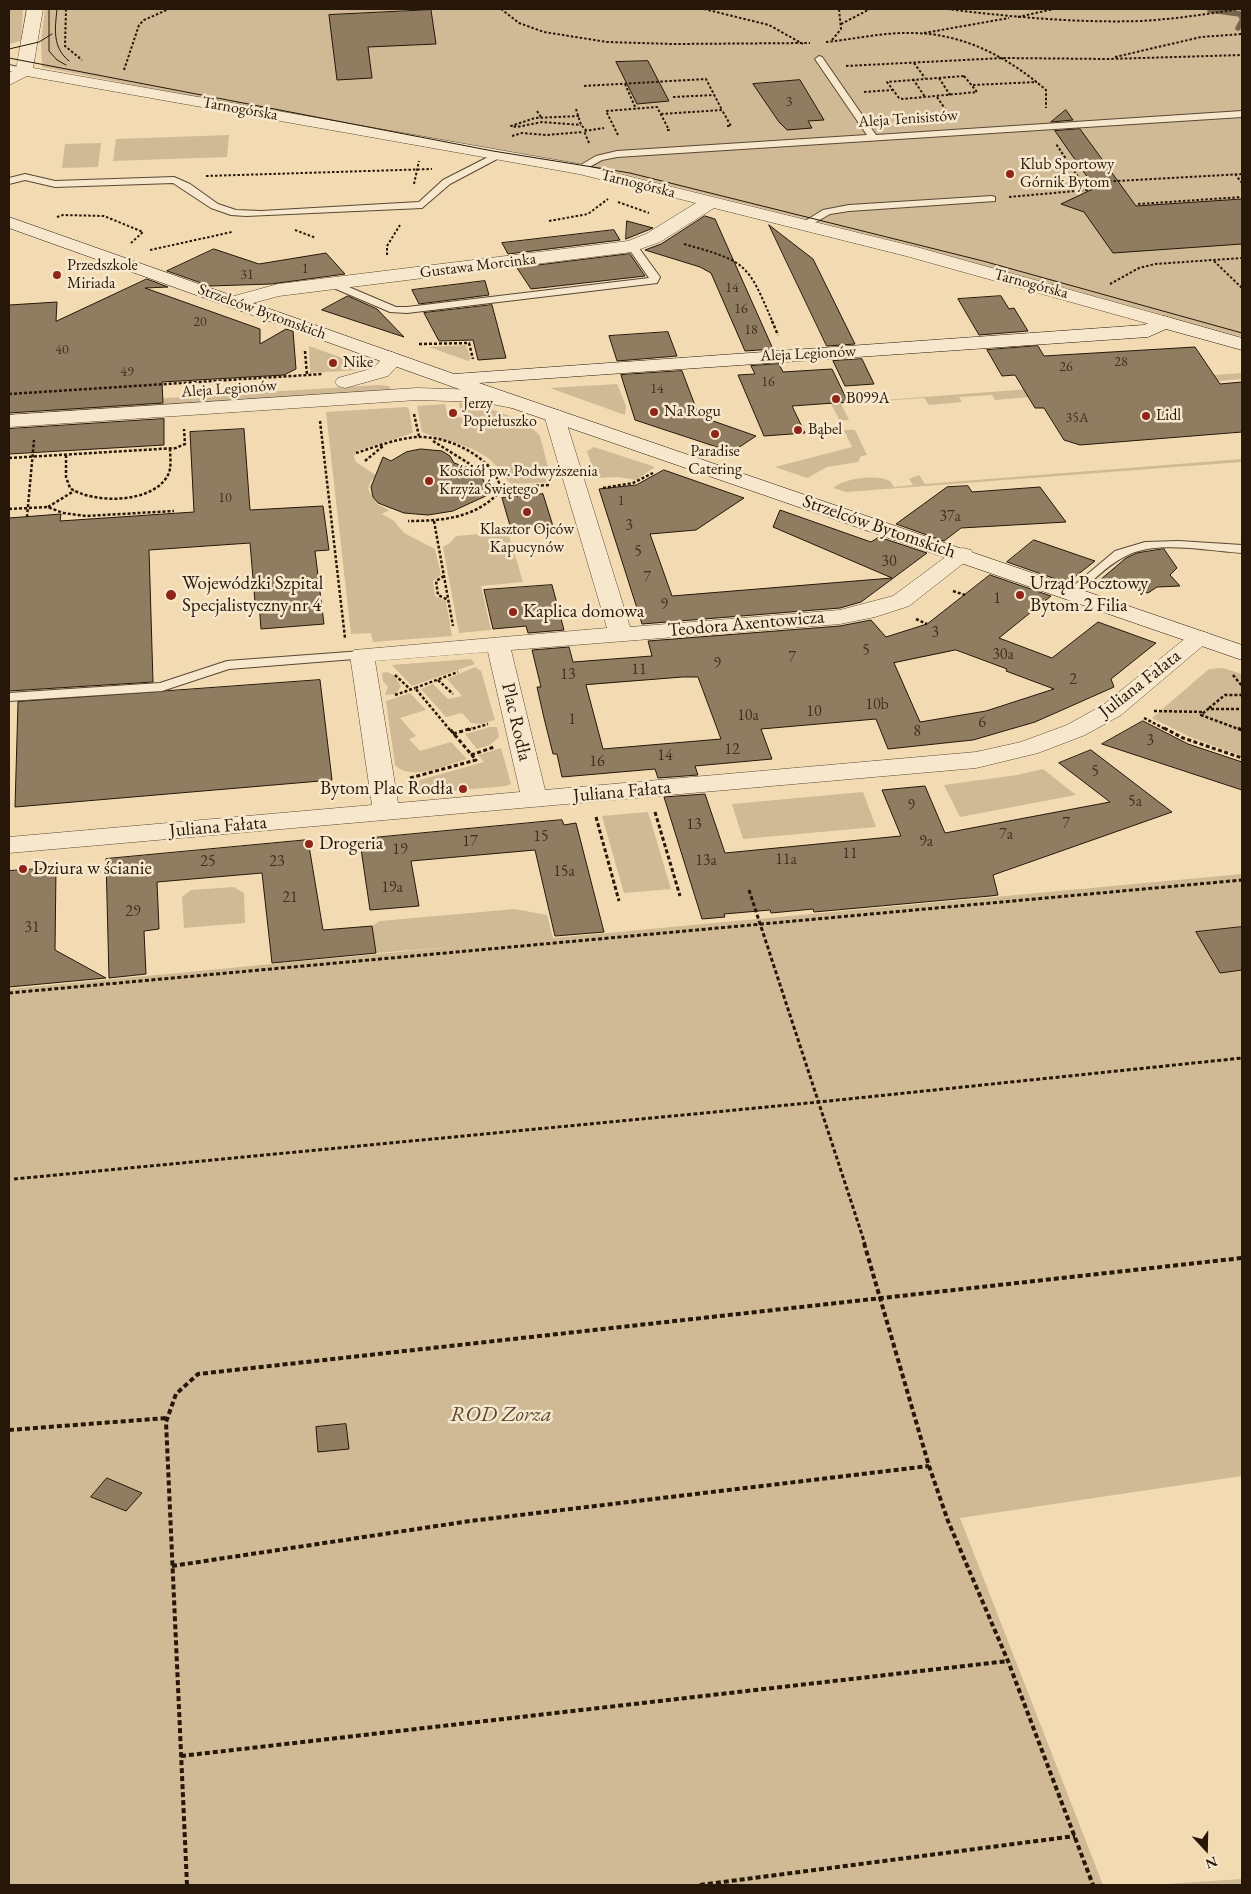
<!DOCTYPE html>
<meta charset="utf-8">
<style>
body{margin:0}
#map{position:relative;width:1251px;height:1894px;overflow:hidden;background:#f2dbb2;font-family:"EB Garamond",serif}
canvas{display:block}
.frame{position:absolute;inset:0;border:10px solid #261709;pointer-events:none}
.north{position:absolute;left:1181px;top:1824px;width:50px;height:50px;-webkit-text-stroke:4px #f7e8cd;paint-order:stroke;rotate:159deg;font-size:14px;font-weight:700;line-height:20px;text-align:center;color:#261709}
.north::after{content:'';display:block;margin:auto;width:18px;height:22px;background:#261709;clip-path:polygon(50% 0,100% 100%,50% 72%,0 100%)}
</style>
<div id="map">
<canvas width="1251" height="1894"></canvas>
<div class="frame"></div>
<div class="north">N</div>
</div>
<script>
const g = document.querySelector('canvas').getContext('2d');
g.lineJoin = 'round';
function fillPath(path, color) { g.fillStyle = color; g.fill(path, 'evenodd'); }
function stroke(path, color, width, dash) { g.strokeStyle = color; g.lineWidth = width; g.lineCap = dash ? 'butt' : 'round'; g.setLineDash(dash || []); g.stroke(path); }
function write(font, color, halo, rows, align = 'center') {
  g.font = font + ' "EB Garamond",serif'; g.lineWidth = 5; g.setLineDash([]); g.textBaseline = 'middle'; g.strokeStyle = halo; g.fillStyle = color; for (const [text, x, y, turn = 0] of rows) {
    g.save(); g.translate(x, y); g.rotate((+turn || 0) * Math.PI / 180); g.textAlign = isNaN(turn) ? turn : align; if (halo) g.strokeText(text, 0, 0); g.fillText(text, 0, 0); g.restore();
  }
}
fillPath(new Path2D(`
 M9,9H23L21,41L9,44Z
 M45,9H1242V337L903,243L616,172L220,102L42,67L41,40Z
 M229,135L227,157L113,161L116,139Z
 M101,143L98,167L62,168L65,144Z
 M466,345L471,359L468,361L429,347Z
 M309,346L362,365L360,370L310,373Z
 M1242,373V379L995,400L992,395L959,397L962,402L929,405L924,398L841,404L849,420L840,421L831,404Z
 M617,384L626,406L625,415L550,388Z
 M379,385L389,386L391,390L54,414V405Z
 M469,402C492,411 524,416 540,436L552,482L512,484C502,478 498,465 488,458C465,442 446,442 422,432L417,406L445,404L448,418L462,417L459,403Z
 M406,407L409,409L413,433L356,451L354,457L356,462L377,476L371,481L368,489L377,504L389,510L382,514L394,521L404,533L435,549L441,575L433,581L435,596L446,601L452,636L373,642L371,633L351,634L326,412Z
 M844,430H855L867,455L861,456L858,462L827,467L807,478L775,467L852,447Z
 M594,447L655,467L636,480L618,477L596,478L587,451Z
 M1242,459V462L846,492L833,488C845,478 876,474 890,481L894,487L913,485L909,479L919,475L925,484Z
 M508,532L523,582L481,586L491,630L459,633L443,547L450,543L456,536Z
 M471,659L475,664L412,686L392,665Z
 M475,667L481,671L495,720L481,724L471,723L462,713L446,717L421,689L433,684L448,699L462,696L447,679Z
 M1223,668L1242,674V756L1192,738L1152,718L1209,669Z
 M387,672L394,675L401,686L396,694L385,695L388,687L383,681L382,673Z
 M410,693L426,710L400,718L416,736L409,739L420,751L451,742L467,759C446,765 412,782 395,765L386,701Z
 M490,727H497L499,737L490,745L477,749L465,734Z
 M501,748L511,784L506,786L429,793L419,789L417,784L420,780L484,762L478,755Z
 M1043,769L1076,795L960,817L944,785L1017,775Z
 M863,792L876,827L743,839L732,804Z
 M648,812L671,889L624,893L602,816Z
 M1242,874V1476L960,1518L1103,1885H9V989L451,947L376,953L372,926L380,921L515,909L547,915L553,938Z
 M234,887L244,893L245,923L184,928L182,897L191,890Z
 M1242,1879V1885H1151Z`), '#cfba95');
stroke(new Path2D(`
 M1210,10L1240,14L1242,18
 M1238,28L1242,21`), '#77644c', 5.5);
const building = new Path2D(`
 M431,10L436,44L368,47L372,78L337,80L329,15Z
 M648,61L669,101L637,104L616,62Z
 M800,80L824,120L808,121L812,128L787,130L779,122L753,84Z
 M1066,110L1073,120L1051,122Z
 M1080,129L1136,206L1242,199V244L1113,253L1084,212L1061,204L1095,188L1055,131Z
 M705,216L715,219L773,349L745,351L711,273L700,267L645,250L661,244Z
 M627,221L653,228L626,239Z
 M769,225L813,259L855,344L827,346Z
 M614,230L620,240L508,254L502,243Z
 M214,249L259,264L326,253L345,274L271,284L210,286L167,271Z
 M630,254L645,276L531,289L517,268Z
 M147,279L168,287L145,288L260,329V344L286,329L293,331L296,369L284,375L162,382L163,403L9,413V305L57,302L56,321Z
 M485,281L489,295L419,304L412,290Z
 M348,296L377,309L404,337L322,310Z
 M1001,296L1009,309L1014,308L1028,331L979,335L958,299Z
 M492,305L506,358L478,360L473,340L439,341L424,313Z
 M668,332L677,356L617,361L609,336Z
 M1038,346L1044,356L1195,347L1220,384L1242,382V432L1080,445L1064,440L1044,408H1035L1015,375L1002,376L987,350Z
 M862,359L874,384L845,386L833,361Z
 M779,364L783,372L832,369L848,402L792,406L805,433L764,436L738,375L755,374L751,366Z
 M682,371L699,416L756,436L732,452L635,420L621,375Z
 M164,419V445L9,454V429Z
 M244,429L250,510L323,506L329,550L315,551L324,624L261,629L259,602H255L250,543L149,550L153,682L9,691V518L61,514L60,521L194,512L190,432Z
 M421,449L442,451L450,456L454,463L475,470L483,479L488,495L453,511L428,515L404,513L378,503L373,497L371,487L383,457L391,461L406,452Z
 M664,470L744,498L696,530L650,534L672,596L892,578L773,527L780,510L871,542L879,537L927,553L861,602L840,608L642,624L599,489L636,485Z
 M968,486L972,492L1040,487L1066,522L961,528L944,541L896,524L947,487Z
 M543,494L553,526L511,529L502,498Z
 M1034,540L1095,561L1067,583L1007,562Z
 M1164,549L1177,568L1170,575L1180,586L1157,587L1148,593L1100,580L1126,558L1137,553Z
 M990,575L1051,596L999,638L1052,658L1098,622L1156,643L1111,679L1114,687L1035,722L973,740L888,749L876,719L761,729L772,759L695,766L698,775L658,778L655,769L562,777L557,754H553L544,718L537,687H541L532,650L569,647L573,662L652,656L648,641L840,626L871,620L886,637L927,624ZM956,650L1007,669L1006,671L1054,689L986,711L920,722L894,663ZM683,677H698L721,739L603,749L586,685Z
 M552,585L564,630L528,633L526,626L493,629L484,590Z
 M320,680L332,780L15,807L18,702Z
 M1143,721L1188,744L1242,762V790L1102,744Z
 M1091,750L1172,812L993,875L998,895L990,896L814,912L813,909L771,913L770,910L724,914L725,917L702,919L664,797L705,794L725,853L901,836L882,790L925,786L945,833L1110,802L1059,763Z
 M562,820L564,825L576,823L604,932L555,936L535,850L411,861L419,906L370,910L360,842L372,841V838Z
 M308,840L323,930L372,926L376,953L272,963L262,873L157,882L159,929L144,931L146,974L109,978L106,859Z
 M56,868L55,950L106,978L9,987V871Z
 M1242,927V970L1220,973L1196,932Z
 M346,1424L349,1449L318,1452L316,1427Z
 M107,1478L142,1493L126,1511L91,1497Z`);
fillPath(building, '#907d61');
stroke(building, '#261709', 1);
const lane = new Path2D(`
 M819,56L822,57L876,135L1242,111V117L617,157L602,160L582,171L574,169L596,156L617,151L867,135L815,59Z
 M9,65L27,69L28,71L24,74L9,71Z
 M496,153L499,154V158L450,184L422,208L246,216L231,215L211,208L173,183L55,187L25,180L9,184V178L25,174L55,181L174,177L190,184L218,204L236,210L261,211L419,202L443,180Z
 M992,196L995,197V201L849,211L830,214L809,226L800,224L823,210L849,205Z
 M632,243L636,244L660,277L657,283L407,313L390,312L336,289L333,283L334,281H342L344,285L396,307H407L649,278L627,246Z
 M1179,541L1242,545V553C1208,551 1155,539 1124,557C1106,566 1091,583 1075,596L1071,597L1065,593L1115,551L1145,542Z
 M362,651L368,655L367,658L229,669L162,691L9,701V693L160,683L227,661Z`);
const street = new Path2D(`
 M27,9H43L33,68L579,164L920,248L1171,318L1174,322L1171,326L1164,328L906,256L714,208L660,242L632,252L279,296L234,308L227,306L224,302L227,298L278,284L628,241L646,234L696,203L579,174L27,76L9,85V73L16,69Z
 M388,351L395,353L401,362L388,376L345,388L338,386L335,382L338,378L374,368L380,361L378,357L381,353Z
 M417,388L482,390L519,398L522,402L519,406L512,408L482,402L417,400L9,427V415Z
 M554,409L561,411L564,415L630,627L840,610L893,596L955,550L963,548L971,550L974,555L909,606L875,617L840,624L511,650L545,790L976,752L1021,742L1067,725L1103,705L1192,633L1200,631L1208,633L1212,638L1121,715L1085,735L1038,753L976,768L9,853V837L372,805L350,655L354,650L607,628L544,415L547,411ZM488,652L520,792L398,803L375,661Z`);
const secondary = new Path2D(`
 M9,217L454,374L1144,325L1164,316L1242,338V350L1166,329L1148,337L479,383L1242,645V660L509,407L9,228Z`);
stroke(lane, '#594833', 2);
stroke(street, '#594833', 1);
stroke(secondary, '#261709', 1);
stroke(new Path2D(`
 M66,9L65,46L82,60
 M501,9L519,23L544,32L607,42L673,44L810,43
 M704,9L769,25L803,44
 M947,9C1012,17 1076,23 1141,21C1175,19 1207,14 1240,9
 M1018,17L1054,9
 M841,24L870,9
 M924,33L1009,18
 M832,40L841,29L839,9
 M826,42C855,39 885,32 914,33C965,34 1009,58 1046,90V108
 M1115,57L1201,37L1242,34
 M914,63L925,78
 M846,66L1003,58L1109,59L1242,55
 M124,70L139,25L144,20L169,9
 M964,76L977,92L903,99L899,98L887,82Z
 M939,78L950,95
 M913,79L925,97
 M625,84L636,109
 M973,85L1037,82
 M584,86L706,79L722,110
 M864,92L892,90
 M673,97L714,95
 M937,97L950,116
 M576,109L581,125L586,130
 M537,111L541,117
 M661,114L722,110L731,126H727
 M579,116L535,118L511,126L517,127L542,122L581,125
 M618,135L606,111L657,107L669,130H667
 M512,136L522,133L546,135L583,132
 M589,143L584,131L604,128
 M1235,174L1242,183
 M206,176L432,169
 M1082,183L1242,174
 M414,184L419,161
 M1009,197L1087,190L1056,144
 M618,202L649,213
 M1138,204L1242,197
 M57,217L63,215L104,216L143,232L131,243
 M549,221L588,214L608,199
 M295,230L316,238
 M684,244C747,262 747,262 773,323
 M150,250L232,232
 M387,255V246L400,225
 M1214,261L1242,288
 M1110,284L1139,268L1155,264L1242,258`), '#261709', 2, [2.5, 2]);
stroke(new Path2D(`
 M772,321L778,335
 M419,344L469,343L473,359
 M305,351L307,375
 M9,394L323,374
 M414,414L419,436
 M320,421L345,638
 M433,441L473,466L489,465
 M356,453C375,447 395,439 416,437C447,435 495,457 501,490C477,518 443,521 408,521
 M66,455V477L70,488C93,504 153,504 168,475C172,467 170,457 170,448
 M9,458L176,448L185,444L184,429
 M365,461L383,446
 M501,488L549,485
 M603,488L633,483L653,473
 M48,507L74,491
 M9,509L48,507L63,513L86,516L174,511
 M27,517L34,440
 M434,521L453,626
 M444,576L436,581L438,595L448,600
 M953,591L965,595
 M916,619L927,624
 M395,675L411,690
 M1233,675L1242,686
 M438,680L453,694
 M395,695L415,688
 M1209,708L1225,695H1242
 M1154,711L1205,712
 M1144,718L1167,730
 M450,730L415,688L458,672
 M468,730L488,724
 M1241,730L1201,715L1208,709H1242`), '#261709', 2.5, [3, 2]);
stroke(new Path2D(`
 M1164,728L1183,738L1242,758
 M1238,728L1242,730
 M453,734L472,728
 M471,755L494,747
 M410,778L476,760L449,728
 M655,812L680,896
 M596,817L619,901
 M749,890L865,1244
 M9,993L1242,880
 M14,1179L819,1102L1242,1058`), '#261709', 3, [4, 2.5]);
stroke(new Path2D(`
 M864,1243L929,1466L948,1521L1008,1661L1093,1885
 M9,1430L167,1418
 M172,1566L470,1521L929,1466
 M181,1756L1008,1661
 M187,1885L166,1422L176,1394L198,1374L1242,1258
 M700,1885L1075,1836`), '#261709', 4, [5, 3]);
fillPath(lane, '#f7e8cd');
fillPath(street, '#f7e8cd');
fillPath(secondary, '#f7e8cd');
stroke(new Path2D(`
 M49,9V51L57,60L66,65
 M57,9C55,29 52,47 69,61
 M9,49L39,42L52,34
 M9,58L493,151L630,173L983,261L1242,333`), '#261709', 1);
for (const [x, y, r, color] of [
 [1010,174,5,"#8f2418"],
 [57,275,5,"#8f2418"],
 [333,363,5,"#8f2418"],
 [836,399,5,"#8f2418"],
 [654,412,5,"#8f2418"],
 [453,413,5,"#8f2418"],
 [1146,416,5,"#8f2418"],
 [798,430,5,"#8f2418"],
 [715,434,5,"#8f2418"],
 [429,481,5,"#8f2418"],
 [527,512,5,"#8f2418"],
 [171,595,6,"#8f2418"],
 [1020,595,5,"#8f2418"],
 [513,612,5,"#8f2418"],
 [463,789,5,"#8f2418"],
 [309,844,5,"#8f2418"],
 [23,869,5,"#8f2418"]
]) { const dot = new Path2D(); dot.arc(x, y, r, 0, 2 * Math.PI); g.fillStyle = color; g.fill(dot); stroke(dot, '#f7e8cd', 2); }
write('14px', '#40301f', null, [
 ["3",789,102],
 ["1",305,269],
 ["31",247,275],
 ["14",732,288],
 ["16",741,309],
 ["20",200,322],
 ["18",751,330],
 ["40",62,350],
 ["28",1121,362],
 ["26",1066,367],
 ["49",127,372],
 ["16",768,382],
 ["14",657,389],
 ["35A",1077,418],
 ["10",225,498],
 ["1",621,501]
]);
write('16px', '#261709', '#f7e8cd', [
 ["Tarnogórska",240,109,10],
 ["Aleja Tenisistów",908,119,-4],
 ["Tarnogórska",638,184,14],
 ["Gustawa Morcinka",478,266,-7],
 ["Tarnogórska",1031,284,15],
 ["Strzelców Bytomskich",262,312,20],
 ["Aleja Legionów",808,354,-3],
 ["Aleja Legionów",229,389,-4]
]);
write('16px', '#261709', '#f7e8cd', [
 ["Klub Sportowy",1020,165],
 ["Górnik Bytom",1020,183],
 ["Przedszkole",67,266],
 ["Miriada",67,284],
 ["Nike",343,363],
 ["B099A",846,399],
 ["Jerzy",463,404],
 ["Popiełuszko",463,422],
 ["Na Rogu",664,412],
 ["Lidl",1156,416],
 ["Bąbel",808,430],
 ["Paradise",715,452,"center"],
 ["Catering",715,470,"center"],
 ["Kościół pw. Podwyższenia",439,472],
 ["Krzyża Świętego",439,490],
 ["Klasztor Ojców",527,530,"center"],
 ["Kapucynów",527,548,"center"]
], 'left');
write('16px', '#40301f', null, [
 ["37a",950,517],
 ["3",629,526],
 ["5",638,552],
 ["30",889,562],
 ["7",647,578],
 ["1",997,599],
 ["9",664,605],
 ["3",935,633],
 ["5",866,651],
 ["30a",1003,655],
 ["7",792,658],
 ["9",717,664],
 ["11",639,670],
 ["13",568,675],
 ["2",1073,680],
 ["10b",877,705],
 ["10",814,712],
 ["10a",748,716],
 ["1",572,720],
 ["6",982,723],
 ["8",917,732],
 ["3",1150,741],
 ["12",732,750],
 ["14",665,756],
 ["16",597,762],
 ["5",1095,772],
 ["5a",1135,802],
 ["9",911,806],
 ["7",1066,824],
 ["13",694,825],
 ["7a",1006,835],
 ["15",541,837],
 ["17",470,842],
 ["9a",926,842],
 ["19",400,850],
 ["11",850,854],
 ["11a",786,860],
 ["13a",706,861],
 ["25",208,862],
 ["23",277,862],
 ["15a",564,872],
 ["19a",392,888],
 ["21",290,898],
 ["29",133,912],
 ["31",32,928]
]);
write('19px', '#261709', '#f7e8cd', [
 ["Strzelców Bytomskich",879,527,19],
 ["Teodora Axentowicza",746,624,-5],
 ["Juliana Fałata",1140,684,-38],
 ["Plac Rodła",516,722,77],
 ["Juliana Fałata",622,792,-5],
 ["Juliana Fałata",218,827,-5]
]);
write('19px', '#261709', '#f7e8cd', [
 ["Wojewódzki Szpital",182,584],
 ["Specjalistyczny nr 4",182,606],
 ["Urząd Pocztowy",1030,584],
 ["Bytom 2 Filia",1030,606],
 ["Kaplica domowa",523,612],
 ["Bytom Plac Rodła",453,789,"right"],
 ["Drogeria",319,844],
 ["Dziura w ścianie",33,869]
], 'left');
write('italic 22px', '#594833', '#f7e8cd', [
 ["ROD Zorza",501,1415]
]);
</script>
